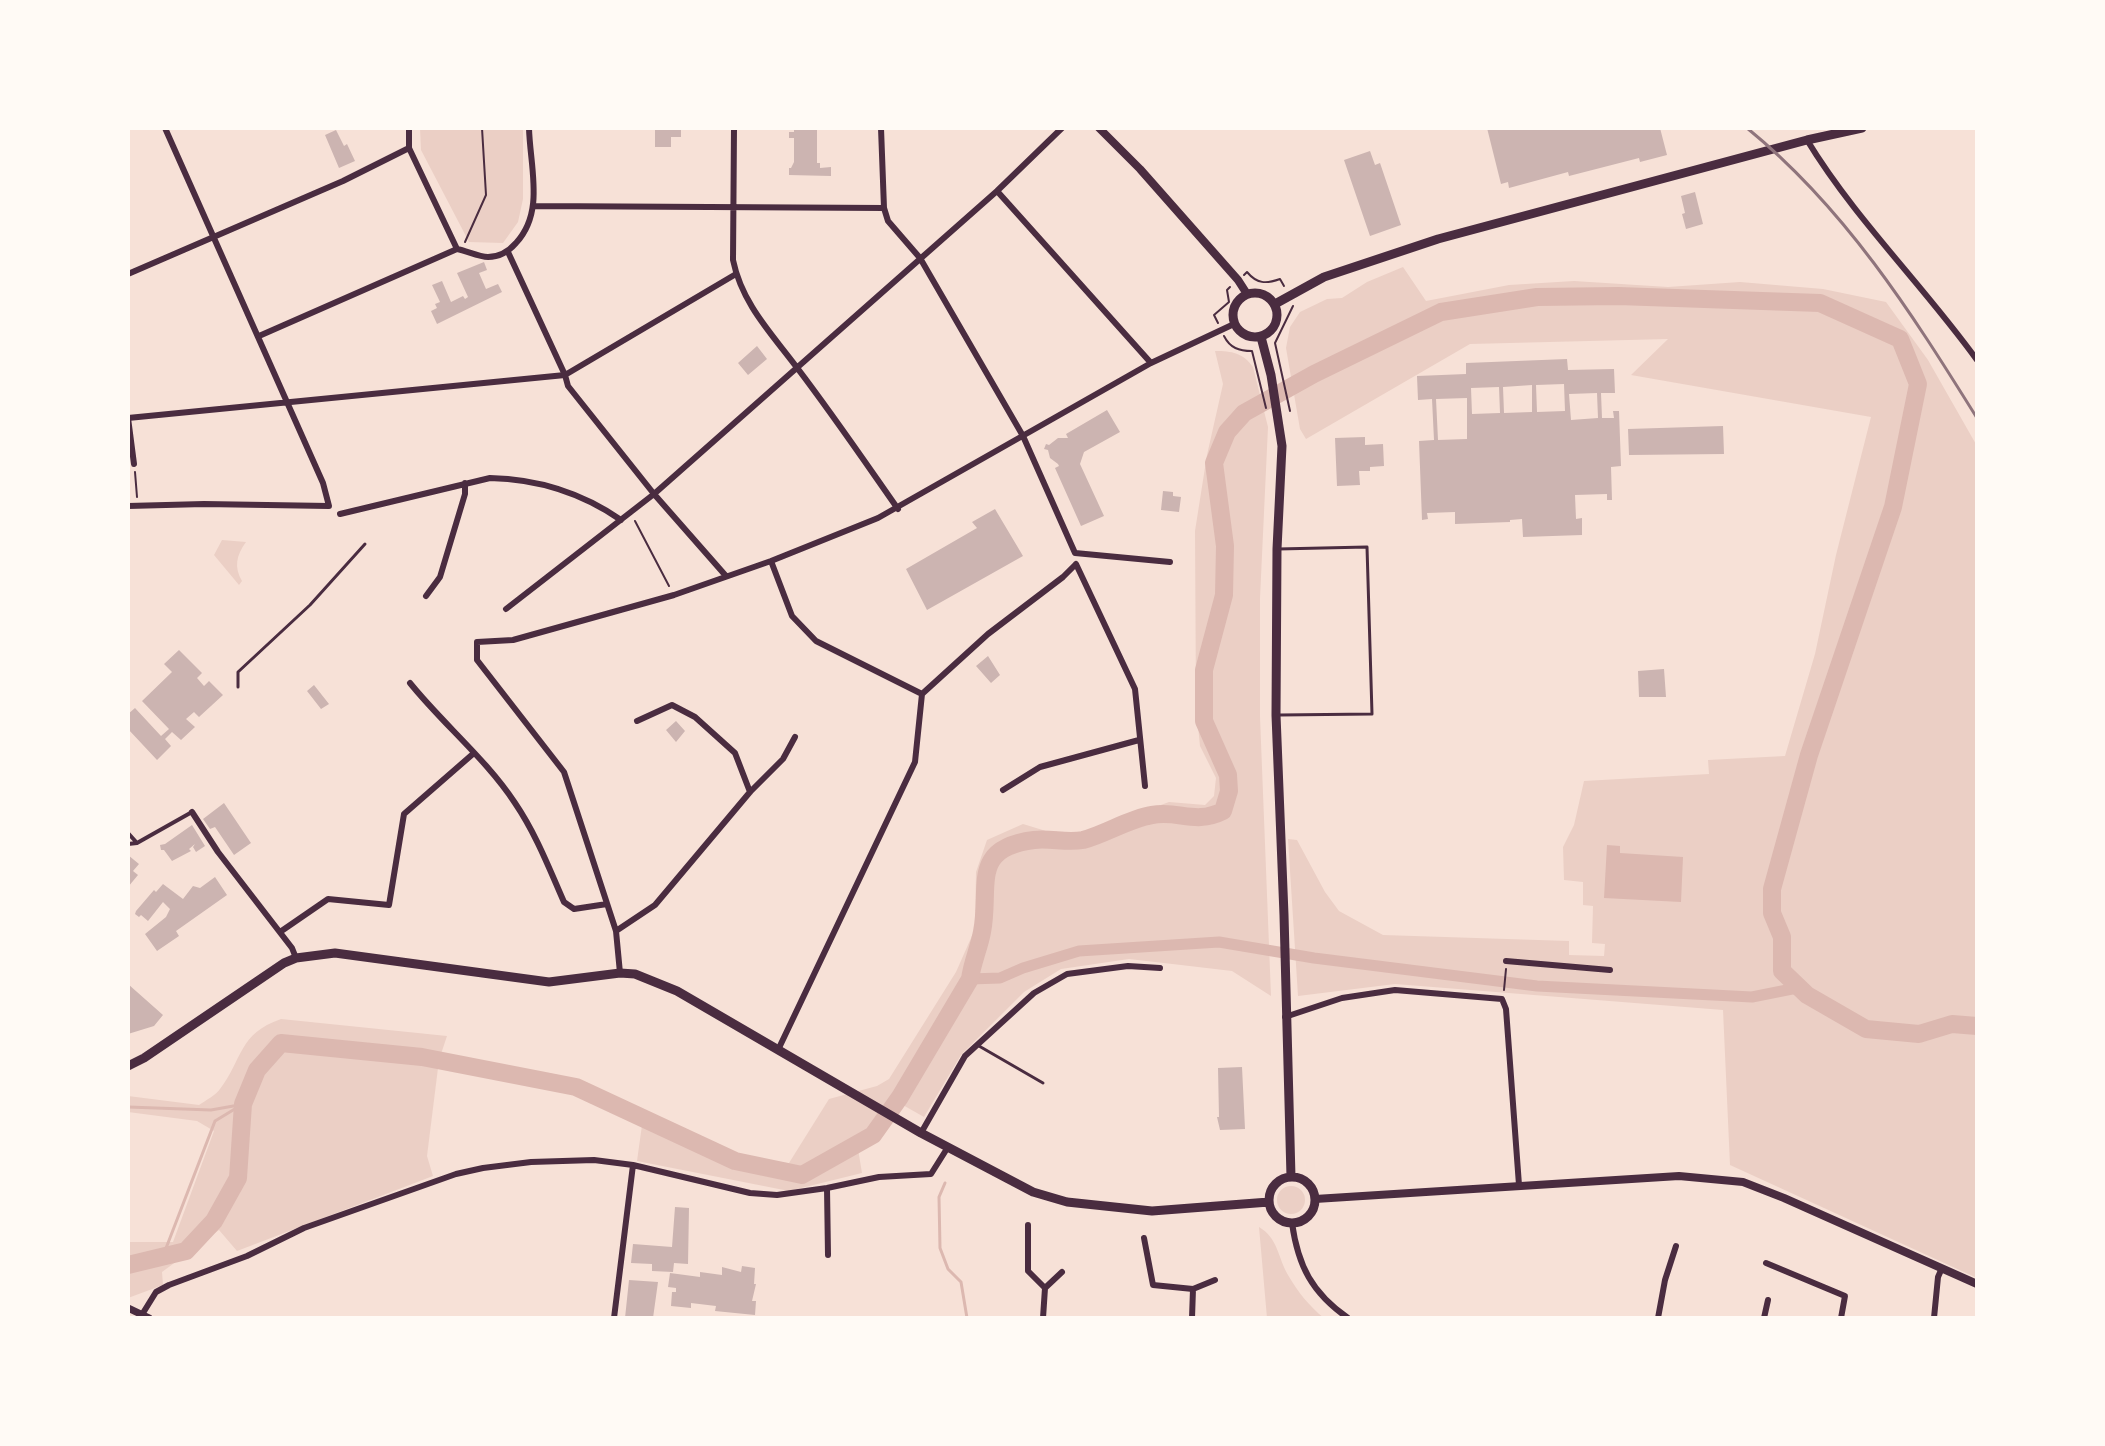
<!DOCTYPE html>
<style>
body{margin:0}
#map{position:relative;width:2105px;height:1446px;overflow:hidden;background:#f7e1d7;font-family:"Fira Sans",sans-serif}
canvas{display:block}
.frame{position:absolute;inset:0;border:130px solid #fffaf5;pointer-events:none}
</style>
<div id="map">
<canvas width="2105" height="1446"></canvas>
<div class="frame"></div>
</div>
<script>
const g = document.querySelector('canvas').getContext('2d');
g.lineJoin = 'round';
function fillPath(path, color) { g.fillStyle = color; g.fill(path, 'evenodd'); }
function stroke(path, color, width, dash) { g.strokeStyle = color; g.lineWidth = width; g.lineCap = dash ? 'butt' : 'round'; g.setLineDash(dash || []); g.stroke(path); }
fillPath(new Path2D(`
 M420,128H523V199L518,222L503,243L469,242L421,150Z
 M1403,267L1426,301L1509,285L1574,281L1668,287L1740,282L1823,289L1886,302L1928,360L1977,446V1278L1730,1165L1723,1010L1395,984L1298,996L1288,839L1297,840L1325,892L1339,911L1383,935L1569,941V955L1604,956L1605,944L1592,943L1593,906L1583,905V882L1564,880L1563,847L1574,825L1584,781L1709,774L1708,760L1785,756L1815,654L1836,555L1871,417L1631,375L1668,339L1470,344L1306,439L1300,429L1286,348L1290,327L1300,312L1327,299L1342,298L1367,282Z
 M1215,351C1232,351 1243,353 1253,367L1268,427L1260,598V717L1271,996L1232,971L1181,965L1129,959L1061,969L1024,992L961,1055L924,1117L894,1100L873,1134L857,1143L862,1173L789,1191L637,1161L643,1118L735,1160L789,1163L829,1099L877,1086L889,1079L956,972L975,929L976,872L987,840L1023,824L1046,831L1082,834L1169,802L1205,805L1214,796L1216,778L1200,746L1196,705L1195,531L1207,455L1223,384Z
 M222,540L246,542C236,556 234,567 242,581L239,585L214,555Z
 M281,1019L447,1036L439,1060L427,1156L433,1176L237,1251L219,1230L162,1272L163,1285L128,1298V1242H173L214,1131L197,1121L128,1112V1096L199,1105C206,1100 215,1096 220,1089C243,1059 238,1034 281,1019Z
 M1277 1200a14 14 0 1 1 28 0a14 14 0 1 1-28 0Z
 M1259,1227C1278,1238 1278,1258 1288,1275C1298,1292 1309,1306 1324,1318H1267Z`), '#ebcfc5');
fillPath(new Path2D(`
 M1607,845L1620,846V853L1683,857L1681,902L1604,898Z`), '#dcb8b0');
stroke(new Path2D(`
 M128,1107L211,1110L239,1105
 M945,1183L939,1197L940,1248L948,1269L961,1282L967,1318
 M163,1256L215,1121L243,1104`), '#dcb8b0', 3);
stroke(new Path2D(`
 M970,979L1000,978L1023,968L1079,951L1219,942L1314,958L1537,986L1752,997L1797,988`), '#dcb8b0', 11);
stroke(new Path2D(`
 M128,1265L186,1251L214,1221L238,1178L243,1104L257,1070L281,1043L422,1057L576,1087L735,1161L802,1175L873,1135L900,1097L970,979C972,963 979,948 982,932C991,887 969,848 1034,840C1050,838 1067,843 1083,840C1106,834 1128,819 1152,815C1179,810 1195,825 1223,811L1229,791L1228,775L1204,721V670L1224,595L1225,546L1214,463L1227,432L1244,413L1314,374L1441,312L1537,297L1618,296L1820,303L1900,339L1918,384L1893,507L1809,755L1772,889V913L1782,937V971L1807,995L1866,1029L1919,1034L1952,1024L1977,1026`), '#dcb8b0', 18);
fillPath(new Path2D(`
 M655,128H681V137H671V147H655Z
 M794,128H817V163H820V168L831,167V176L789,175V168H791L794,162V138H789V132H794Z
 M1487,128H1660L1667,155L1640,162L1639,158L1569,176L1568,172L1509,188L1508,182L1501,184Z
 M336,130L344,146L347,144L355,161L339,168L325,135Z
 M1370,151L1375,165L1380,163L1401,225L1370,236L1344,160Z
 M1695,192L1703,224L1686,229L1682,214L1685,213L1681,196Z
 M484,262L487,270L479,273L486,289L498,284L502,292L437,324L431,311L437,308L435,304L440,302L432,285L442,281L451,302L463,296L465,299L468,297L457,273Z
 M757,346L767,359L748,375L738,363Z
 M1567,359L1568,370L1614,369L1615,393H1601L1602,418H1614L1613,411H1619L1621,466L1611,467L1612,500H1607V494L1575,495L1576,519L1582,518V535L1523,537L1522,519L1510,520V522L1455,524V512L1427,513L1428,519L1422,520L1419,441L1434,440L1432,399L1418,400L1417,376L1466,374V363ZM1564,384L1565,411L1537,412L1536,385ZM1532,385V412L1504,413L1503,387ZM1499,387L1500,413L1472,414L1471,388ZM1597,393L1598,418L1571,420L1569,394ZM1467,398V439L1438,440L1436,399Z
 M1107,410L1120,432L1084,452L1080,464L1104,516L1081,526L1055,468L1059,466L1058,464L1050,458L1048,450L1044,449L1046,444L1049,445L1058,438H1068L1066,434Z
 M1723,426L1724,454L1629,455L1628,429Z
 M1365,437V445L1383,444L1384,466L1370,467V471H1359L1360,485L1337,486L1335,438Z
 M1163,491L1173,492V496L1181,497L1179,512L1161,510Z
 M995,509L1023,556L927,610L906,569L977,528L972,522Z
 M179,650L202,673L197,678L204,686L209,681L223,695L199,717L194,712L186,719L195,727L181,740L172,732L165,739L171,746L157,760L128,729V714L135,708L161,736L169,729L142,701L172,672L164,664Z
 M988,656L1000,675L991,683L976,666Z
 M1664,669L1666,697H1639L1638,671Z
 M314,685L329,704L321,709L307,691Z
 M676,721L685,731L676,742L666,730Z
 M224,803L251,843L234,855L215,827L210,829L203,819Z
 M192,825L205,846L196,852L193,847L195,844L189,849L191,851L172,861L164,850H161L160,845L165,844Z
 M128,855L139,864L133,871L138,875L128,887Z
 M215,877L227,895L176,931L179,936L157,951L145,934L166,917L170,909L163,902L148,921L141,915L139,917L135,914L136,911L154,890L156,892L163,884L183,899L193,886L200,888Z
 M128,984L163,1015L154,1026L128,1034Z
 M1242,1067L1245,1129L1220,1130L1217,1117H1219L1218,1068Z
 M675,1207L689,1208L688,1264L674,1263L673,1272L652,1271V1264L631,1263L633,1244L672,1247Z
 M742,1266L755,1268L754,1284H756L752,1301H756L755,1315L715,1311L716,1306L691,1303V1308L671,1306L672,1292H676V1288L668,1287L670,1273L700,1277V1272L722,1275V1267L741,1272Z
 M629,1280L658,1282L653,1318H625Z`), '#ccb4b1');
stroke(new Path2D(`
 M465,242L486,195L482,128
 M1244,275L1247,272C1257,284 1266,284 1280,279L1284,286
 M1218,323L1214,315L1229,302L1227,290L1230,287
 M1224,336C1230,348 1239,351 1252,351L1266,408
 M1290,411L1275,343L1293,306
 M135,472L137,497
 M635,521L669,586
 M1504,990L1506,969`), '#4a2c40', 2);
stroke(new Path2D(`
 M1278,549L1367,547L1372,714L1280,715
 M238,687V672L310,605L365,544
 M979,1046L1043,1083`), '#4a2c40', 3);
stroke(new Path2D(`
 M128,833L137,843
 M128,844L137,843L192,812`), '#4a2c40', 4);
stroke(new Path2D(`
 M409,128V148L457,249C467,251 479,257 488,257C499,257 509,251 516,243C545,212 530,167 529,128
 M734,128L733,260C742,304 772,334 798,369C833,415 865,462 898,509
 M881,128L884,208L888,221L920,258L1023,436L1075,553L1170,562
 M1807,140C1855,219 1923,285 1977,360
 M997,191L1151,363
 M534,206L884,208
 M508,252L565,375L568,386L654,494L726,576
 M128,274L343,181L409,148
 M259,336L457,249
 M128,418L565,375L736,274
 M128,418L134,464
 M128,506L204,504L329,506L323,483L165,128
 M340,514L490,478C537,479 582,493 621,520
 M771,561L792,616L816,641L922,694
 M1076,564L1135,689L1145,786
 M426,596L440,577L465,494V483
 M506,609L654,494L997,191L1062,128
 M410,683C443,724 486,759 515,803C536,834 549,868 564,902L574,909L607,904
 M637,721L672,705L695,717L735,753L750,792
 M1003,790L1040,767L1139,740
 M192,812L218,852L292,948L296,958
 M616,931L655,905L750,792L783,759L795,737
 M280,932L328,899L389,905L404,814L474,753
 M1506,961L1610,970
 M620,973L616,931L564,772L477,660V642L513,640L674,595L771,561L878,518L1151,363L1234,324
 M1285,1017L1342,998L1395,990L1502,999L1506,1009L1519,1185
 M778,1050L915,762L922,694L988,634L1063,577L1076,564
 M921,1133L965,1056L1034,993L1067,974L1128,966L1160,968
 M827,1188L828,1255
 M1292,1223C1298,1266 1312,1293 1348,1318
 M1028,1225V1271L1045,1288L1043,1318
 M1144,1238L1153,1285L1193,1289L1215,1280
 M1766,1263L1845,1296L1841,1318
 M1045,1288L1062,1272
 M143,1313L156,1292L169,1285L247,1256L304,1228L456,1174L483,1168L531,1162L594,1160L633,1165L750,1193L777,1195L827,1188L879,1177L931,1174L948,1147
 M614,1318L633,1165
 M1192,1318L1193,1289
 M1658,1318L1665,1280L1676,1246
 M1764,1318L1768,1300
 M1934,1318L1938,1277L1942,1268`), '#4a2c40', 6);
stroke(new Path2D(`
 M128,1308L149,1318`), '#4a2c40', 7);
stroke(new Path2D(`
 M1099,128L1140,169L1238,280L1247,294
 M1315,1199L1679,1176L1743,1182L1784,1198L1977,1284`), '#4a2c40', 8);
stroke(new Path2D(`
 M1233 315a22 22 0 1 1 44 0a22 22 0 1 1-44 0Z
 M1275,304L1324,277L1438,239L1807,140L1862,128
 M1261,337L1271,375L1282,446L1277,549L1276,715L1284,915L1291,1177
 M128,1066L144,1058L284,963L296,958L335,953L549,982L620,973L635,974L677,991L921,1133L1033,1192L1067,1202L1152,1211L1269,1202
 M1269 1200a23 23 0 1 1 46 0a23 23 0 1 1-46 0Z`), '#4a2c40', 9);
stroke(new Path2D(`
 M1747,128C1845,208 1911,312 1977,418`), '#8f747c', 3);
</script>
